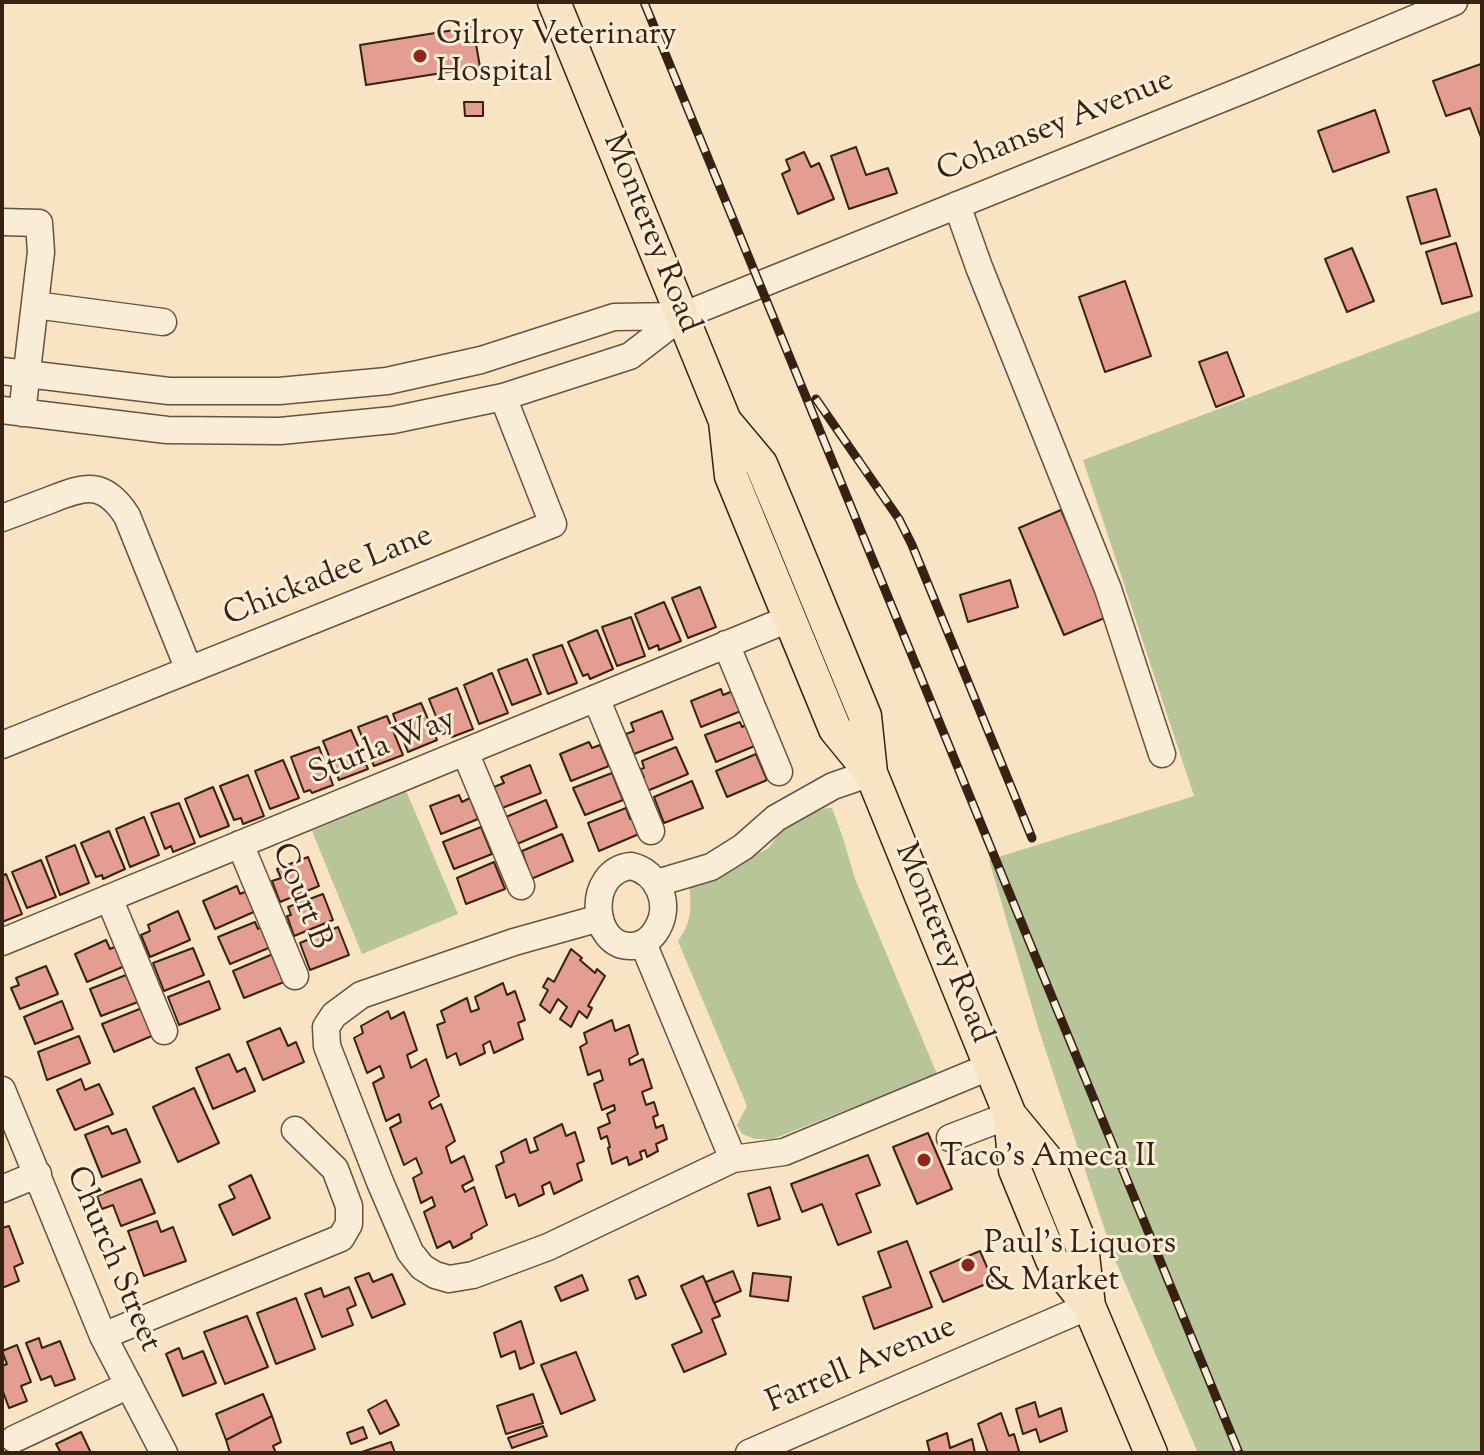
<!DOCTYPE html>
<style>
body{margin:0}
#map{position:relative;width:1484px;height:1455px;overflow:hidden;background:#f8e3c3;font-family:"Sorts Mill Goudy",serif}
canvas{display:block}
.frame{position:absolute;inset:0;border:4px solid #362113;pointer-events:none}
</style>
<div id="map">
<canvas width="1484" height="1455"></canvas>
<div class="frame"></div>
</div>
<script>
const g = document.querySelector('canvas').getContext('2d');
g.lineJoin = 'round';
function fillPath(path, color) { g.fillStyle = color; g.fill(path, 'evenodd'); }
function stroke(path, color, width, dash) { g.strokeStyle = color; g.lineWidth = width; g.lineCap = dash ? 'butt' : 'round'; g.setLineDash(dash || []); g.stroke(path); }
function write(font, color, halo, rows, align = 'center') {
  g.font = font + ' "Sorts Mill Goudy",serif'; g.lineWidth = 6; g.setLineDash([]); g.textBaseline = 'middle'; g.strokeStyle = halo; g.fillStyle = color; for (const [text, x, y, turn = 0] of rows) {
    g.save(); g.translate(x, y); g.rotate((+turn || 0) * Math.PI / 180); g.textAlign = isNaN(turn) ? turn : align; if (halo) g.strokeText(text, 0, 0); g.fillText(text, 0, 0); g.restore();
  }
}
fillPath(new Path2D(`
 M1482,310V1453H1198L1113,1255L1038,1027L989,860L1194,796L1083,460Z
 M405,792L407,793L458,914L362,954L312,831Z
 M827,808H832L843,838L855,879L937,1074L773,1139H755L742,1134L737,1125L747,1106L678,941C693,921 692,904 688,879L732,867L769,848L783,827L804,815Z`), '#b8c598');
const building = new Path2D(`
 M473,27L480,67L366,85L360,45Z
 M1481,64L1482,67V140L1470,108L1446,116L1433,81Z
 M464,102H483V116H465Z
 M1375,110L1389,152L1333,172L1318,131Z
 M856,147L866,175L888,168L897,193L849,209L831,156Z
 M804,152L811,167L819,163L834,199L798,214L782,174L790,170L786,160Z
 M1436,189L1450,236L1421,244L1407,197Z
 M1456,243L1472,296L1442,304L1426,252Z
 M1352,248L1374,301L1347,312L1325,259Z
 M1125,281L1151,356L1105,372L1079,297Z
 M1227,352L1244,396L1216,407L1199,362Z
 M1061,510L1107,617L1064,635L1019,528Z
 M1010,580L1018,607L968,622L960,595Z
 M700,587L716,627L688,638L672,598Z
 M664,602L681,641L659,650L658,645L649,649L635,614Z
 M631,617L645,656L617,666L602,627Z
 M597,630L613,669L590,679L588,674L583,676L568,642Z
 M562,645L577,683L548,694L533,655Z
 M527,659L541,694L512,705L498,670Z
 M492,673L508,713L479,724L464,685Z
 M457,688L473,729L452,737L450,731L443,734L429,699Z
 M721,689L723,695L733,691L741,711L701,727L691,701Z
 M421,703L437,740L408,752L393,714Z
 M662,711L673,739L634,754L626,734L634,731L631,723Z
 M387,716L403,755L374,766L358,727Z
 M740,722L742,727L748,724L757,745L716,762L705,735Z
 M351,730L368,769L339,780L323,741Z
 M589,742L592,748L600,745L609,766L571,781L560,754Z
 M319,747L333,785L312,793L310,790L304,792L291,757Z
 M676,747L688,774L647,791L642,779L644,777L640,769L644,768L642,761Z
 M756,754L767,780L727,797L716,771Z
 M283,760L299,798L270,809L255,771Z
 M530,765L541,793L502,808L494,787L504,783L501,777Z
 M612,773L623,800L585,815L573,788Z
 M248,775L264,816L243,824L241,818L234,820L220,786Z
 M692,781L703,808L664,823L654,797Z
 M213,787L229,826L200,837L185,799Z
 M459,795L462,802L470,798L478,819L441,834L430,806Z
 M546,800L557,827L517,844L506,817Z
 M179,803L195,843L173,852L171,846L165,849L151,813Z
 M626,808L630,819L632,818L639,834L599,851L588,823Z
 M144,817L159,855L130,867L116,829Z
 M481,827L492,854L454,869L443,842Z
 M109,831L125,869L103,879L102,875L96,877L81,843Z
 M562,834L573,861L531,879L522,851Z
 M75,845L89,883L60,895L46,857Z
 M308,857L319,886L280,902L272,881L281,878L277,869Z
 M41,860L56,897L27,908L12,872Z
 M494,862L505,889L466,904L457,878Z
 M6,874L22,914L2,922V876Z
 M237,886L240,894L247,891L256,911L215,929L203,901Z
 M323,894L333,920L294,936L287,916L291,915L288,907Z
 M178,911L190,940L150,957L141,935L150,931L148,925Z
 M255,922L258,929L262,926L271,947L230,964L218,937Z
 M338,927L349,955L310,970L300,943Z
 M106,940L110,949L117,946L125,966L87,982L75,954Z
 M193,948L204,975L164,991L153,963Z
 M571,949L582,958L580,960L595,973L597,969L605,976L588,1006L592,1008L587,1018L579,1011L571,1027L560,1019L567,1007L558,999L550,1013L540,1005L548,990L543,987L548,978L554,982Z
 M273,954L284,982L244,998L233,971Z
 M46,966L58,994L20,1009L11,988L19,985L16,978Z
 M126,975L138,1002L101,1016L90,989Z
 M209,981L220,1009L179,1025L168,997Z
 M503,983L507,995L515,991L525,1020L518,1023L523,1039L494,1053L490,1041L483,1045L485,1053L460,1065L456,1053L447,1058L437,1025L445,1022L441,1011L467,998L471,1012L479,1009L475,997Z
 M62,1001L73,1029L35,1044L24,1017Z
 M142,1008L154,1035L114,1052L102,1024Z
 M388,1011L391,1019L404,1012L417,1050L407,1055L411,1068L426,1059L439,1096L429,1102L432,1109L441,1104L455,1141L446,1147L451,1163L464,1156L473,1180L462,1186L465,1192L474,1187L487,1225L471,1234L472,1238L453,1248L450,1241L437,1248L424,1212L435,1206L432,1197L421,1203L413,1178L422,1173L416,1158L404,1165L390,1128L401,1122L399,1114L386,1121L373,1083L384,1077L380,1066L367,1073L354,1038L363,1033L361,1026Z
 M612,1020L615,1031L629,1025L638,1054L629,1059L630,1065L643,1059L652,1088L642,1092L646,1105L654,1102L658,1115L653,1117L656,1128L663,1125L667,1139L656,1144L658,1151L647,1157L645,1150L640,1152L642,1159L629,1165L627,1157L612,1164L608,1148L610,1147L607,1136L601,1139L598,1128L610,1123L607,1114L615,1110L614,1105L602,1110L594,1084L603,1080L600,1070L588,1075L580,1047L587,1043L584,1033Z
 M280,1028L288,1046L296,1042L304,1062L263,1080L247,1042Z
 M79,1036L90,1063L47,1080L38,1052Z
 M229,1054L237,1072L245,1068L255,1091L213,1109L196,1068Z
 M81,1079L85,1090L99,1084L113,1114L75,1130L57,1090Z
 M194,1088L219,1143L178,1162L153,1107Z
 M562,1124L566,1136L575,1132L584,1161L577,1164L582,1180L554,1194L550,1182L542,1186L544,1194L519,1206L515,1194L506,1198L496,1166L504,1162L501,1152L526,1139L530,1153L538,1150L534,1138Z
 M108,1126L112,1134L126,1129L140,1162L102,1177L85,1135Z
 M928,1133L952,1189L917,1204L893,1147Z
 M868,1155L880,1185L856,1194L871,1232L838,1245L822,1204L802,1212L791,1184Z
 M251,1175L270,1218L233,1235L219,1205L235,1198L229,1186Z
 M141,1179L155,1213L121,1226L113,1205L102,1209L97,1196Z
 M770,1187L780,1219L758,1226L748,1194Z
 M157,1221L161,1232L173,1227L186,1261L144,1276L128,1231Z
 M9,1226L23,1263L14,1267L19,1281L2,1288V1228Z
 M907,1241L932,1307L874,1329L863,1297L891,1287L878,1252Z
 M980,1251L993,1281L943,1302L930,1272Z
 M733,1271L741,1291L714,1303L706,1282Z
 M369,1273L373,1282L392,1274L405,1304L372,1318L355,1278Z
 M753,1273L791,1277L788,1301L750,1296Z
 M582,1275L588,1290L561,1301L555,1287Z
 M638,1276L646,1295L636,1299L629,1280Z
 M703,1276L720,1316L712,1319L726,1354L684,1372L672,1345L702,1332L681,1286Z
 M349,1287L356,1305L347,1309L353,1325L322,1337L305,1294L321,1288L324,1297Z
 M296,1298L315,1349L276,1364L257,1313Z
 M247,1316L268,1367L225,1384L204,1332Z
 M521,1321L534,1363L520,1369L515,1351L501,1357L494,1333Z
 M39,1338L42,1348L60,1341L75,1379L55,1386L51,1376L41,1380L26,1343Z
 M17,1345L31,1382L21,1386L27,1401L9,1408L2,1389V1366L7,1364L2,1351Z
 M179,1348L183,1359L203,1351L216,1383L183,1396L166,1354Z
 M576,1352L595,1400L561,1414L541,1365Z
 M263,1394L272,1416L226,1440L216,1414Z
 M533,1394L543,1423L506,1434L497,1406Z
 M386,1400L399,1425L380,1434L368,1410Z
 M1035,1402L1039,1417L1061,1408L1067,1431L1040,1442L1036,1429L1023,1434L1016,1409Z
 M1001,1413L1009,1436L1014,1434L1019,1451L1014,1453H988L978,1424Z
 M272,1416L281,1442L273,1446L276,1453H230L226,1440Z
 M543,1426L547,1436L512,1448L508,1438Z
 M363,1427L367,1438L351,1444L347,1433Z
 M81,1432L91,1453H61L56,1444Z
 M947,1433L950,1448L972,1439L975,1453H930L927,1441Z
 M391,1442L395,1453H359Z`);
fillPath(building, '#e49d91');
stroke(building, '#362113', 2);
const minor = new Path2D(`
 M957,205L979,267L1108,589L1162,754
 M2,222L39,223L41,252L22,413
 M35,305L163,322
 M2,371L169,391H279L387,381L481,360L614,317L682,316
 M2,410L167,430L280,431L393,420L503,397L630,356L682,316L1253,86L1454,2
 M2,518C18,512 34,506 50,500C85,486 104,480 127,516L189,670
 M726,644L779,772
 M596,698L651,831
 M2,745L553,524L503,397
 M465,752L521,886
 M240,844L295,976
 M631,866C658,872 672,904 657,929C652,938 643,945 633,946C590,949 585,871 631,866Z
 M657,883L711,867L743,847L776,818L833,786L871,773
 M109,898L164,1031
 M600,918L514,942L361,995L334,1015L326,1027L327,1046L380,1182L410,1252L422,1267L435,1275L449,1279L473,1275L548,1247L733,1159L784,1152L991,1066
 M2,942L791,618
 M643,943L733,1159
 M2,1090L103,1336L164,1453
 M950,1138L1010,1115
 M2,1189L38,1174
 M103,1336L341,1238L349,1224V1206L335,1169L295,1130
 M14,1439L129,1385
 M749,1453L1089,1306`);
const major = new Path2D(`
 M554,2L725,421L731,476L835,729L871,773
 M725,421L761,464L785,521L865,716L871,773L1010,1115L1015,1170L1052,1260L1089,1306L1151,1453
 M1010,1115L1047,1160L1082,1247L1089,1306`);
stroke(minor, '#66523f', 29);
stroke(major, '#362113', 35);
stroke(minor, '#faedd8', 26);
stroke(major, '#f8e3c3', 32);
const rail = new Path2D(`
 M644,2L1239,1453
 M816,399L899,519L912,545L1032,838`);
stroke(rail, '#362113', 9);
stroke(rail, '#faedd8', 6, [18]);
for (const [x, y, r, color] of [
 [420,56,8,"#8f2418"],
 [924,1160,8,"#8f2418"],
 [968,1265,8,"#8f2418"]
]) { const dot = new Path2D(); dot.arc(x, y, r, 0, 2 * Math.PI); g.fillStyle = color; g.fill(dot); stroke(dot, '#faedd8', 3); }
write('32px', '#362113', '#faedd8', [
 ["Gilroy Veterinary",436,38],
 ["Hospital",436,75],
 ["Taco's Ameca II",940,1160],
 ["Paul's Liquors",984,1247],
 ["& Market",984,1284]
], 'left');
write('32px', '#362113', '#faedd8', [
 ["Cohansey Avenue",1056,128,-22],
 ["Monterey Road",649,234,68],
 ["Chickadee Lane",329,578,-22],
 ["Sturla Way",383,749,-22],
 ["Court B",299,897,68],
 ["Monterey Road",941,944,68],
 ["Church Street",111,1260,67],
 ["Farrell Avenue",862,1367,-23]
]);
</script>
